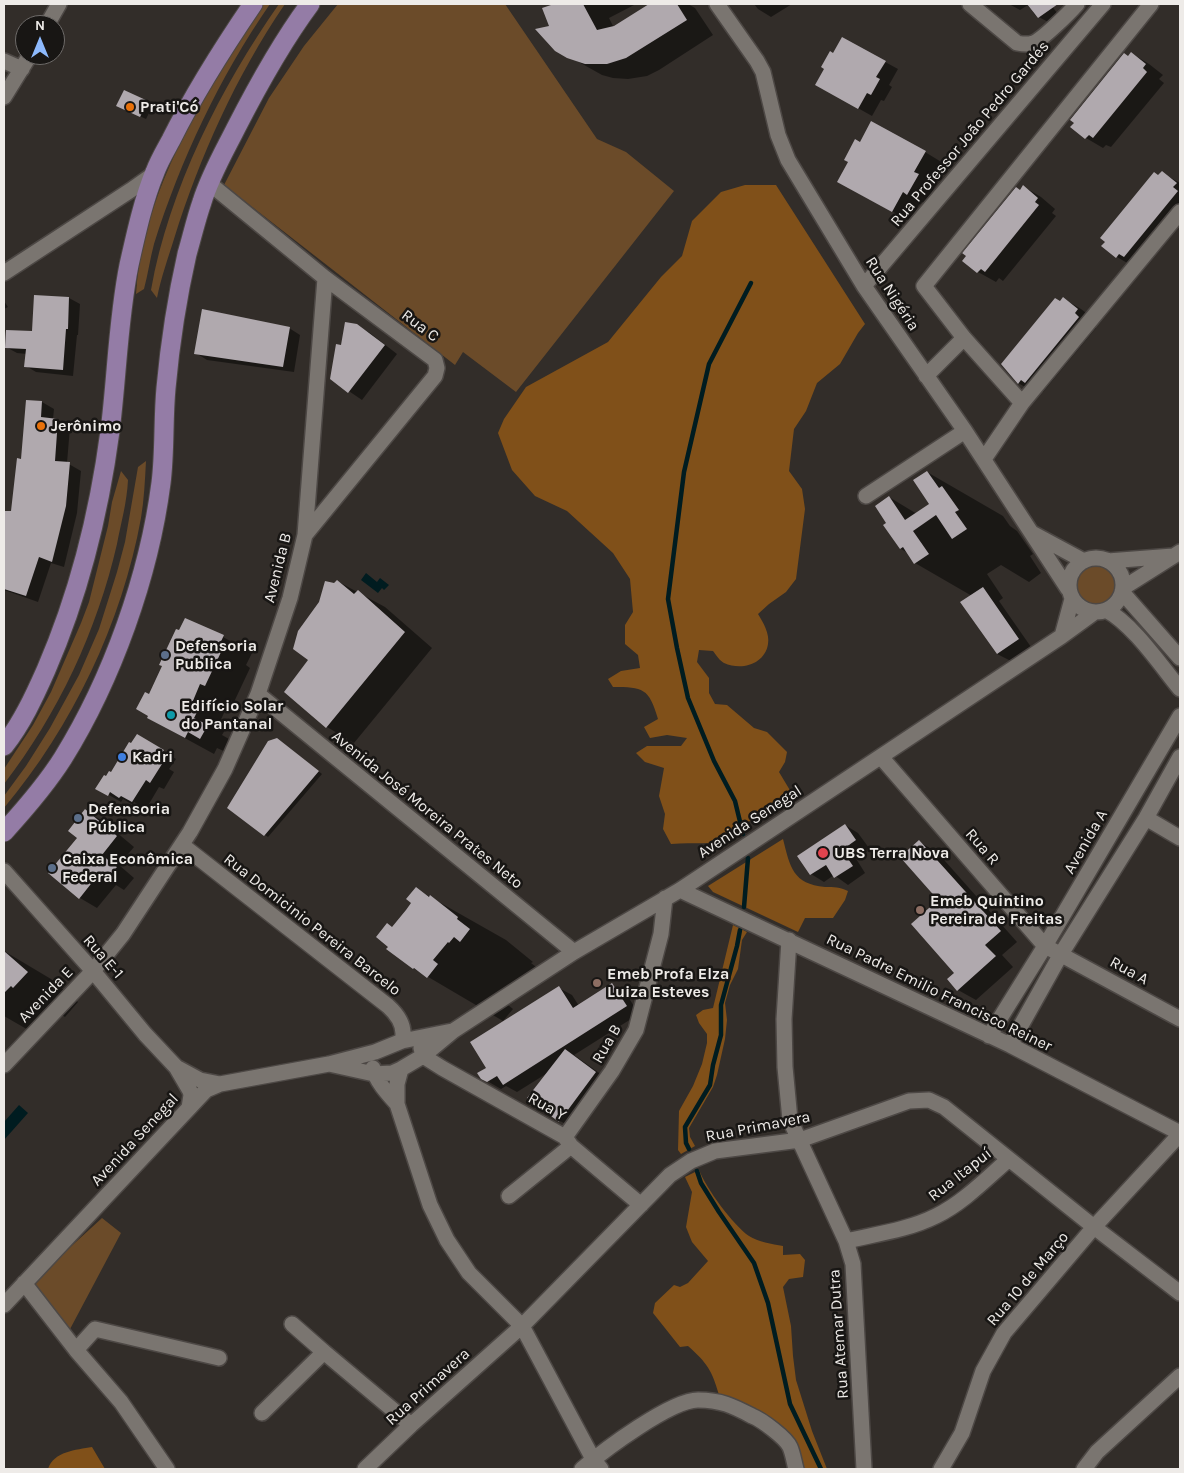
<!DOCTYPE html>
<meta charset="utf-8">
<style>
body{margin:0}
#map{position:relative;width:1184px;height:1473px;overflow:hidden;background:#322d29;font-family:Karla,sans-serif}
canvas{display:block}
.frame{position:absolute;inset:0;border:5px solid #eeebe8;pointer-events:none}
.north{position:absolute;left:15px;top:15px;width:50px;height:50px;box-sizing:border-box;background:#181614;border:1px solid #6e6b69;border-radius:50%;rotate:0deg;font-size:14px;font-weight:700;line-height:20px;text-align:center;color:#eeebe8}
.north::after{content:'';display:block;margin:auto;width:18px;height:22px;background:#8db9fc;clip-path:polygon(50% 0,100% 100%,50% 72%,0 100%)}
</style>
<div id="map">
<canvas width="1184" height="1473"></canvas>
<div class="frame"></div>
<div class="north">N</div>
</div>
<script>
const g = document.querySelector('canvas').getContext('2d');
g.lineJoin = 'round';
function fillPath(path, color) { g.fillStyle = color; g.fill(path, 'evenodd'); }
function stroke(path, color, width, dash) { g.strokeStyle = color; g.lineWidth = width; g.lineCap = dash ? 'butt' : 'round'; g.setLineDash(dash || []); g.stroke(path); }
function write(font, color, halo, rows, align = 'center') {
  g.font = font + ' Karla,sans-serif'; g.lineWidth = 5; g.setLineDash([]); g.textBaseline = 'middle'; g.strokeStyle = halo; g.fillStyle = color; for (const [text, x, y, turn = 0] of rows) {
    g.save(); g.translate(x, y); g.rotate((+turn || 0) * Math.PI / 180); g.textAlign = isNaN(turn) ? turn : align; if (halo) g.strokeText(text, 0, 0); g.fillText(text, 0, 0); g.restore();
  }
}
fillPath(new Path2D(`
 M262,4H270C219,78 181,159 154,244C150,259 148,274 144,289L136,294C141,214 179,139 220,71C233,48 247,26 262,4Z
 M279,4H285C236,76 200,156 174,239C168,258 161,278 157,298L151,290C169,189 221,87 279,4Z
 M338,4H505L597,139L626,152L674,191L516,392L463,352L455,365L224,185L269,98L304,46Z
 M146,461C145,480 144,500 141,518C122,623 72,727 4,808V796L26,766L50,728L79,675L99,629L117,572L125,542L138,467Z
 M121,471L128,480C127,502 121,523 117,544C97,631 58,714 4,784V769L33,725L51,692L81,623L89,602L108,526L112,502Z
 M1076 586a20 20 0 1 1 40 0a20 20 0 1 1-40 0Z
 M102,1218L121,1233L69,1331L31,1283Z`), '#6b4b29');
fillPath(new Path2D(`
 M745,185H776L865,324L858,333L840,364L817,383L806,411L794,429L789,471L802,489L805,509L796,579L786,592L769,604L758,614C763,622 770,634 768,644C765,664 742,671 724,663C720,661 716,655 713,651L699,650L697,662L709,678V693L715,704L727,705L754,728L767,732L787,752L785,762L779,772L791,792L721,841C704,845 688,842 671,844L663,829L665,814L659,796L664,768L645,762L636,753L647,746H681L687,738L667,735L650,738L644,727L658,719C649,688 643,687 613,687L608,679L621,671L640,668L638,655L625,644V625L633,612L630,579L613,553L567,511L535,496L512,470L498,433L504,419L526,387L608,342L661,277L682,256L692,221L721,192Z
 M783,839C790,867 793,884 825,887C834,887 840,887 848,891L845,900L833,918H805L798,932L713,892L708,886Z
 M733,925L747,932L742,940L738,969L730,985L725,1003L727,1020L725,1039L717,1075L713,1087L689,1128L690,1137L695,1146L681,1154L678,1150L679,1111L693,1086L702,1064L707,1043V1034L699,1023L696,1015L703,1010L713,1008Z
 M699,1170C706,1188 733,1225 749,1236C758,1242 772,1244 783,1246V1255L800,1254L805,1260L803,1277L789,1279L783,1287L791,1326L793,1356L796,1380L812,1431L827,1469H802C796,1458 792,1444 786,1433C773,1412 741,1402 719,1395C712,1370 707,1363 688,1346L680,1347L653,1313L655,1303L674,1285L680,1287L688,1283L708,1261L692,1242L686,1227L692,1192L685,1177Z
 M92,1447L105,1469H48C54,1451 76,1450 92,1447Z`), '#805019');
fillPath(new Path2D(`
 M366,573L377,582L380,578L389,585L384,590L382,588L378,593L361,580Z
 M19,1105L28,1113L4,1140V1122Z`), '#001c20');
fillPath(new Path2D(`
 M557,4H636L609,18L614,28L651,4H688L695,8L713,35L659,70L647,76L628,79L613,78L602,75L552,47L550,27L544,9Z
 M754,4H792L771,17L758,9Z
 M1009,4H1053L1051,5L1061,18L1052,24L1035,15L1028,5L1020,10Z
 M843,39L898,69L889,85L892,87L884,101L881,100L872,116L817,85Z
 M1131,53L1149,64L1163,75L1159,79L1164,83L1111,147L1106,145L1103,148L1086,138L1072,127Z
 M147,102L153,105L146,119L124,109Z
 M860,144L925,152L943,163L931,183L936,185L925,204L921,201L910,221L856,192L850,162Z
 M1162,173L1180,183V219L1134,267L1117,257Z
 M1024,187L1041,197L1055,209L1052,213L1056,216L1003,281L999,278L996,282L978,272Z
 M69,298L80,304L78,335H77L73,376L36,372L26,366L27,354L17,353L6,347L33,333Z
 M1064,299L1081,309L1095,320L1091,324L1096,328L1043,392L1038,390L1036,393L1018,383Z
 M4,301L8,307L4,309Z
 M356,325L370,333L397,354L362,400L331,379L342,346Z
 M289,328L300,335L294,372L207,360L196,353Z
 M42,402L54,409L53,419L58,420L70,427L67,463L81,471L77,513L64,567L51,563L38,602L4,590V567L7,557L4,556V512L12,513L22,460Z
 M927,472L1003,516L1010,526L1017,531L1033,554L1030,556L1041,573L1029,582L1001,565L987,574L1003,598L999,601L1031,647L1011,661L997,654L972,596L915,563L908,553L901,549L888,523L889,497L917,514L931,504Z
 M337,581L385,607L432,648L354,743L327,727L285,692L309,660Z
 M223,637L252,653L246,665L250,668L234,702L230,700L218,726L225,730L222,735L236,743L230,754L217,748L214,754L148,718L149,696Z
 M281,742L322,774L268,837L265,835Z
 M150,743L176,759L169,769L174,772L164,789L159,787L146,809L134,802L133,805L123,799L121,802L97,788L107,778Z
 M85,811L103,821L134,847L119,865L134,878L124,890L116,885L97,908L80,898L78,838Z
 M845,825L858,833L869,848L855,857L865,873L848,885L834,875L824,882L811,874Z
 M919,842L937,852L1017,942L1002,955L1013,967L976,1000L958,990L940,900Z
 M416,889L506,940L533,962L531,963L545,974L523,985L508,1005L513,1009L503,1021L413,968L393,928L412,903Z
 M4,951L51,979L78,1002L65,1017L62,1015L30,1031L4,1016Z
 M612,985L625,992L639,1014L574,1055L609,1080L573,1128L560,1121L549,1072L517,1092L506,1086L501,1089L482,1078L488,1068L559,988L572,995L579,1006Z`), '#0007');
stroke(new Path2D(`
 M743,834L735,801L714,761L688,698L677,648L668,599L684,472L709,364L751,283
 M744,907L748,858
 M689,1149L686,1143L685,1127L710,1085L713,1065L721,1035V1005L737,946L740,930
 M697,1171L701,1183L719,1212L754,1263L768,1303L790,1404L821,1469`), '#001c20', 4.5);
fillPath(new Path2D(`
 M554,4H583L597,30L614,26L649,4H677L687,20L626,58L607,64H585L567,58L555,51L535,29L549,26L542,8Z
 M1027,4H1058L1038,18Z
 M842,37L886,61L876,77L880,79L871,95L867,93L858,109L815,85L824,69L821,67L830,51L833,53Z
 M1131,52L1146,64L1143,68L1147,72L1093,138L1089,135L1085,139L1070,127L1074,123L1070,120L1124,53L1128,56Z
 M124,90L148,101L140,117L116,106Z
 M871,121L926,151L914,172L919,174L907,195L903,192L892,212L837,182L848,162L844,160L855,139L860,142Z
 M1162,171L1177,183L1173,187L1178,191L1124,257L1119,254L1116,258L1101,246L1105,242L1100,238L1154,172L1158,175Z
 M1023,185L1038,198L1035,202L1039,205L985,272L981,269L977,273L962,261L966,256L962,253L1016,187L1020,190Z
 M34,295L69,297L68,329H66L63,370L24,367L26,349L5,348L6,330L32,331Z
 M1063,297L1078,309L1075,313L1079,317L1025,383L1021,380L1018,384L1001,364L1055,298L1060,301Z
 M202,309L290,327L283,367L194,354Z
 M345,322L357,324L385,345L348,393L330,379L336,344L341,345Z
 M26,400L42,401L41,417L58,419L55,461L70,462L66,506L52,562L39,557L26,596L4,589V511H11L17,458L21,459Z
 M927,471L939,488L942,486L959,510L955,512L967,529L952,539L936,515L913,531L929,554L914,564L903,547L900,549L883,525L886,523L875,506L889,496L905,520L929,504L913,480Z
 M337,580L354,594L358,590L405,632L326,728L284,692L308,660L293,649L298,631L319,602L325,581L334,583Z
 M983,587L1019,639L997,654L960,602Z
 M185,618L224,635L218,648L222,650L205,686L200,684L190,708L197,712L194,718L208,725L200,739L188,732L185,738L147,718L148,716L136,709L145,692L149,694L162,666L159,665L176,629L179,630Z
 M137,734L164,750L157,761L162,764L150,783L146,780L132,802L121,796L119,798L110,792L108,796L95,789L104,775L106,776L109,771L111,772L129,742L131,743Z
 M277,738L319,771L264,836L227,808L268,741Z
 M85,809L117,836L102,855L117,867L105,881L98,875L79,899L48,873L77,838L68,831Z
 M845,824L856,840L842,850L853,866L834,878L826,865L810,875L797,856Z
 M919,840L1001,931L985,945L996,956L957,991L947,979L954,973L911,924L938,900L900,857Z
 M416,887L429,897L430,895L458,917L457,919L470,929L460,942L454,937L449,943L448,942L433,960L438,964L427,978L414,968L413,969L386,949L388,947L376,937L387,923L392,927L406,910L411,903L406,899Z
 M4,951L28,972L13,988L11,986L4,993Z
 M612,983L627,1006L503,1085L497,1076L487,1082L481,1079L477,1073L486,1068L470,1042L559,986L573,1008Z
 M565,1049L596,1072L559,1122L527,1098Z`), '#b0a9ae');
const minor = new Path2D(`
 M717,4L757,61L763,72L778,135L788,160L864,286L965,431L1068,589
 M970,4L1017,43C1022,44 1028,45 1033,43C1042,40 1070,12 1077,4
 M47,25L59,4
 M4,61L22,69
 M4,97L30,55
 M209,183L325,278L435,360L437,368L435,376L305,535
 M4,273L131,190L155,173
 M864,286L1103,4
 M926,376L964,338
 M1022,403L964,338L924,286L1151,4
 M984,459L1022,403L1180,212
 M866,496L965,431
 M1032,533L1084,561
 M1069 585a27 27 0 1 1 54 0a27 27 0 1 1-54 0Z
 M1108,561L1173,556
 M1123,588L1180,552
 M1122,592L1180,658
 M1106,610C1133,624 1161,666 1180,689
 M1062,636L1072,599
 M258,694L574,952
 M881,757L1045,946L1180,1019
 M1146,818L1180,838
 M182,845L388,1006C399,1016 406,1027 402,1041
 M4,871L93,971L145,1034L176,1067L190,1091L191,1095L189,1108
 M680,890L1010,1045L1180,1133
 M789,940L784,1019L785,1067L790,1120L846,1241L853,1264L864,1469
 M989,1036L1045,946L1180,716
 M1010,1045L1061,954L1146,818L1180,757
 M421,1048L423,1056L442,1068L565,1137L571,1146L641,1205
 M329,1064L374,1074L392,1073L401,1069L423,1056L453,1031L574,952L680,890L1062,636L1095,612
 M4,1065L93,971L123,934L190,832L225,769L258,694L290,598L305,535L325,278
 M176,1067L200,1080L220,1084
 M373,1068C376,1081 387,1093 397,1104
 M401,1069L397,1084V1104L430,1205L447,1240L469,1273L522,1326L593,1459L601,1469
 M565,1137L612,1071L636,1030L661,934L665,898
 M509,1196L571,1146
 M846,1241C876,1234 908,1230 936,1216C963,1203 986,1179 1009,1159
 M24,1283L76,1350L121,1402L167,1469
 M4,1305L206,1090L220,1084L329,1064L375,1052L402,1041L452,1031
 M292,1324L324,1352
 M76,1350L95,1329L219,1358
 M262,1413L324,1352L411,1425
 M365,1469L411,1425L522,1326L670,1175L691,1161L715,1151L800,1140L909,1101L929,1100L944,1107L1094,1227L1180,1293
 M582,1469C604,1450 671,1400 698,1400C721,1400 733,1406 752,1416C762,1420 786,1438 790,1447C793,1454 794,1462 796,1469
 M941,1469L962,1433L983,1371L1004,1333L1094,1227L1180,1134
 M1084,1469L1097,1452L1180,1376`);
const major = new Path2D(`
 M4,746C22,723 34,697 46,670C79,594 99,514 110,431C117,376 118,319 129,265C136,234 143,201 155,172C159,161 165,151 171,140C195,92 223,48 253,4
 M4,832C25,809 46,785 63,758C112,679 149,576 161,483C165,452 163,420 166,388C170,344 177,298 187,254C192,237 196,219 202,202C210,176 224,152 236,128C258,85 281,43 310,4`);
stroke(minor, '#4d4845', 18);
stroke(major, '#4d4845', 21);
stroke(minor, '#7a7570', 15);
stroke(major, '#947ca6', 19);
for (const [x, y, r, color] of [
 [130,107,5,"#e8710a"],
 [41,426,5,"#e8710a"],
 [165,655,5,"#5c6f8a"],
 [171,715,5,"#0f9aa8"],
 [122,757,5,"#3f7fe0"],
 [78,818,5,"#5c6f8a"],
 [823,853,6,"#e0444e"],
 [52,868,5,"#5c6f8a"],
 [920,910,5,"#8d6e63"],
 [597,983,5,"#8d6e63"]
]) { const dot = new Path2D(); dot.arc(x, y, r, 0, 2 * Math.PI); g.fillStyle = color; g.fill(dot); stroke(dot, '#181614', 2); }
write('bold 16px', '#eeebe8', '#181614', [
 ["Prati'Có",140,107],
 ["Jerônimo",51,426],
 ["Defensoria",175,646],
 ["Publica",175,664],
 ["Edifício Solar",181,706],
 ["do Pantanal",181,724],
 ["Kadri",132,757],
 ["Defensoria",88,809],
 ["Pública",88,827],
 ["UBS Terra Nova",834,853],
 ["Caixa Econômica",62,859],
 ["Federal",62,877],
 ["Emeb Quintino",930,901],
 ["Pereira de Freitas",930,919],
 ["Emeb Profª Elza",607,974],
 ["Luiza Esteves",607,992]
], 'left');
write('16px', '#eeebe8', '#181614', [
 ["Rua Professor João Pedro Gardés",970,134,-50],
 ["Rua Nigéria",892,294,57],
 ["Rua C",420,326,37],
 ["Avenida B",278,568,-76],
 ["Avenida José Moreira Prates Neto",427,810,39],
 ["Avenida Senegal",750,822,-33],
 ["Avenida A",1086,842,-60],
 ["Rua R",982,847,49],
 ["Rua Domicinio Pereira Barcelo",312,925,38],
 ["Rua E-1",103,957,49],
 ["Rua A",1129,971,29],
 ["Rua Padre Emilio Francisco Reiner",939,993,26],
 ["Avenida E",46,995,-46],
 ["Rua B",607,1044,-60],
 ["Rua Y",547,1107,29],
 ["Rua Primavera",758,1127,-11],
 ["Avenida Senegal",135,1140,-47],
 ["Rua Itapuí",960,1175,-38],
 ["Rua 10 de Março",1028,1279,-50],
 ["Rua Atemar Dutra",839,1334,-94],
 ["Rua Primavera",428,1387,-42]
]);
</script>
